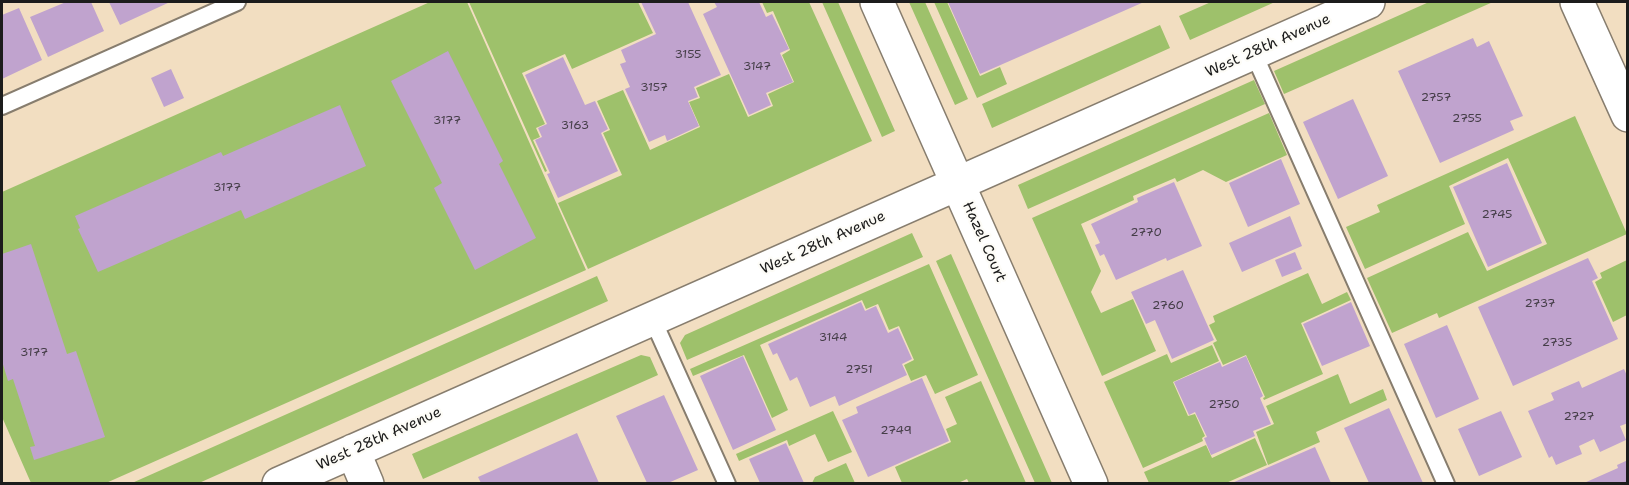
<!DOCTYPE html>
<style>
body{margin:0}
#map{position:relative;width:1629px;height:485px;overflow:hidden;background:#f2dec1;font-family:"Shantell Sans",sans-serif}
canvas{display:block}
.frame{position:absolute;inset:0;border:3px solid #1c1c1c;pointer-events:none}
</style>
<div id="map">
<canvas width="1629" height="485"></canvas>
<div class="frame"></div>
</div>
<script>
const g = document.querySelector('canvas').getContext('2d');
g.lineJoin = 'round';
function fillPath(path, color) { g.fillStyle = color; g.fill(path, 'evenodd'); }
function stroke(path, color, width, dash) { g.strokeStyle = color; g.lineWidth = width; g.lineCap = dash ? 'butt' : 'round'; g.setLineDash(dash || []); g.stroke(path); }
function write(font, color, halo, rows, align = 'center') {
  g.font = font + ' "Shantell Sans",sans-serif'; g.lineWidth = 4.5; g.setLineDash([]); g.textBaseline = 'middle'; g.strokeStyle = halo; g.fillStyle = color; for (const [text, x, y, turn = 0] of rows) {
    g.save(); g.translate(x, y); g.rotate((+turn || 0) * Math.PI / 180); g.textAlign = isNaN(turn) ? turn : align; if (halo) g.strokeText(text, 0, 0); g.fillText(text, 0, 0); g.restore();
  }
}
fillPath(new Path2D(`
 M430,2H467L586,270L106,483H31L2,417V192Z
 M469,2H638L653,33L572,69L565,54L522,73L545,124L536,128L540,137L533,140L547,171L545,172Z
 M762,2H809L872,141L588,269L558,203L622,175L603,133L610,130L597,101L623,90L650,150L700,127L689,102L700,98L696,88L729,74L748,117L773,106L768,94L794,82L782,55L790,50L773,11L767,13Z
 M822,2H838L895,131L882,137Z
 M909,2H925L968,99L955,105Z
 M934,2H947L980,76L1000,67L1007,84L977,98Z
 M1211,2H1275L1190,40L1179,16Z
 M1429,2H1493L1284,94L1274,71Z
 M1160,25L1170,48L992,128L982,104Z
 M1254,80L1265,104L1028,209L1018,185Z
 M1269,113L1287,155L1226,182L1203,170L1177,182L1175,178L1133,196L1134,200L1081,224L1101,271L1091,292L1101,313L1133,299L1156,351L1102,376L1032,218Z
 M1575,116L1627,234L1439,318L1437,313L1392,333L1367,278L1468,232L1487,271L1547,244L1508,158L1449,186L1465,224L1365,269L1346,227L1380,212L1377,205Z
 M912,233L923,257L687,360L680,343L685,335Z
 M951,254L1052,483H1035L936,261Z
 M1627,260V315L1613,322L1595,282L1602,278L1600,273Z
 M929,264L978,375L935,394L926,375L911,381L904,365L914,360L899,326L889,330L878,304L866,309L862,300L760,345L788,410L772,418L744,355L693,376L690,369Z
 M1308,273L1322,304L1347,292L1351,300L1301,323L1323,374L1264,400L1263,398L1265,397L1246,355L1223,365L1213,343L1217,341L1209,325L1215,322L1213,316Z
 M597,276L608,301L199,483H132Z
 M1212,345L1219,361L1173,382L1188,416L1195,414L1205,436L1202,438L1203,441L1143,468L1104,382L1167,354L1171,363Z
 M641,355L650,357L658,375L423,479L412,454Z
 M1338,374L1350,404L1383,389L1387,400L1316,432L1320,442L1268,465L1256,432L1274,424L1266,406Z
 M981,381L1026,483H969L967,479L958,483H902L895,467L951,442L946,429L957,424L945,397Z
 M833,411L852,452L828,462L815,434L789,446L787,440L739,461L736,454Z
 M1255,438L1267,465L1226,483H1149L1144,472L1206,445L1212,458Z
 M846,463L855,483H812L815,477Z`), '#9ec16b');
fillPath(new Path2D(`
 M66,2H91L104,31L48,57L30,17Z
 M109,2H170L120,25Z
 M641,2H688L721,75L694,87L698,97L688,101L699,126L667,141L665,135L649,142L625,89L630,87L620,64L626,62L621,50L656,34Z
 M714,2H759L766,17L772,14L789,49L780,53L793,82L766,93L771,105L749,115L703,14L717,7Z
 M948,2H1144L980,74Z
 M19,8L42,60L2,79V15Z
 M1473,38L1477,47L1489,41L1523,116L1510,121L1514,130L1440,163L1398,71Z
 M448,51L503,161L499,164L536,238L475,270L434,188L442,183L391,81Z
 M563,57L585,105L595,101L608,129L601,133L618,171L558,198L547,174L550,173L535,140L542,137L538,128L547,124L525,75Z
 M171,69L184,98L164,107L151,78Z
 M1353,99L1388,176L1338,199L1303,122Z
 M340,105L366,166L245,219L241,210L98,272L78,229L80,228L75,216L221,152L223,156Z
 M1281,159L1300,204L1248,227L1229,183Z
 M1507,163L1542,243L1488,267L1453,187Z
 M1174,182L1202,246L1167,261L1166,258L1116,280L1104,254L1100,256L1095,245L1100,243L1091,224L1138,202L1137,198Z
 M1290,216L1302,246L1242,272L1229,243Z
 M31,244L67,354L76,351L105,437L34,460L30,447L35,446L13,379L8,381L2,361V254Z
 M1295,252L1302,269L1282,277L1275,260Z
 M1588,258L1598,278L1592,281L1618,339L1513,386L1478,307Z
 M1183,270L1214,340L1172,359L1155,320L1146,324L1131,292Z
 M861,302L865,311L876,306L888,333L898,328L912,359L902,364L907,375L839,406L835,396L810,407L797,377L790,381L777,353L773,355L768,344Z
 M1351,302L1370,346L1322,366L1303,324Z
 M1447,325L1479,399L1436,418L1404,344Z
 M743,356L776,430L733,450L700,376Z
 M1246,356L1263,396L1260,398L1271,424L1253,431L1255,436L1211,455L1204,438L1207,437L1195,412L1189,415L1174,382L1220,362L1222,367Z
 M1624,369L1628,378V423L1620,426L1626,440L1600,452L1594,439L1579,446L1582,454L1556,465L1552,456L1549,458L1528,411L1554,400L1551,393L1579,381L1582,388Z
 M922,378L949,441L868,477L842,420L858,413L856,407Z
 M664,395L698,470L668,483H647L616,416Z
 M1389,408L1423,483H1369L1344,428Z
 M1501,411L1522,457L1479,476L1458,429Z
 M577,433L599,483H481L478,477Z
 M786,443L804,483H760L749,459Z
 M1315,447L1331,483H1232Z
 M1628,460V483H1584L1618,468L1617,465Z`), '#c0a3ce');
const service = new Path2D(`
 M1253,52L1446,484
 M2,106L237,2
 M652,318L727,484`);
const minor = new Path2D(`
 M877,2L1091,484
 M1577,2L1628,115
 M353,451L367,484
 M279,484L1368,2`);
stroke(service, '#877d6e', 20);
stroke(minor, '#877d6e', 36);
stroke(service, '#fff', 16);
stroke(minor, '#fff', 33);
write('12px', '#453e48', null, [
 ["3155",688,55],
 ["3147",757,67],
 ["3157",654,88],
 ["2757",1436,98],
 ["2755",1467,119],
 ["3177",447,121],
 ["3163",575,126],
 ["3177",227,188],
 ["2745",1497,215],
 ["2770",1146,233],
 ["2737",1540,304],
 ["2760",1168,306],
 ["3144",833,338],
 ["2735",1557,343],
 ["3177",34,353],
 ["2751",859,370],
 ["2750",1224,405],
 ["2727",1579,417],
 ["2749",896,431]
]);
write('15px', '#1c1c1c', '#fdfcf7', [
 ["West 28th Avenue",1268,46,-24],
 ["Hazel Court",984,242,66],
 ["West 28th Avenue",823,243,-24],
 ["West 28th Avenue",379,439,-24]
]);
</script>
